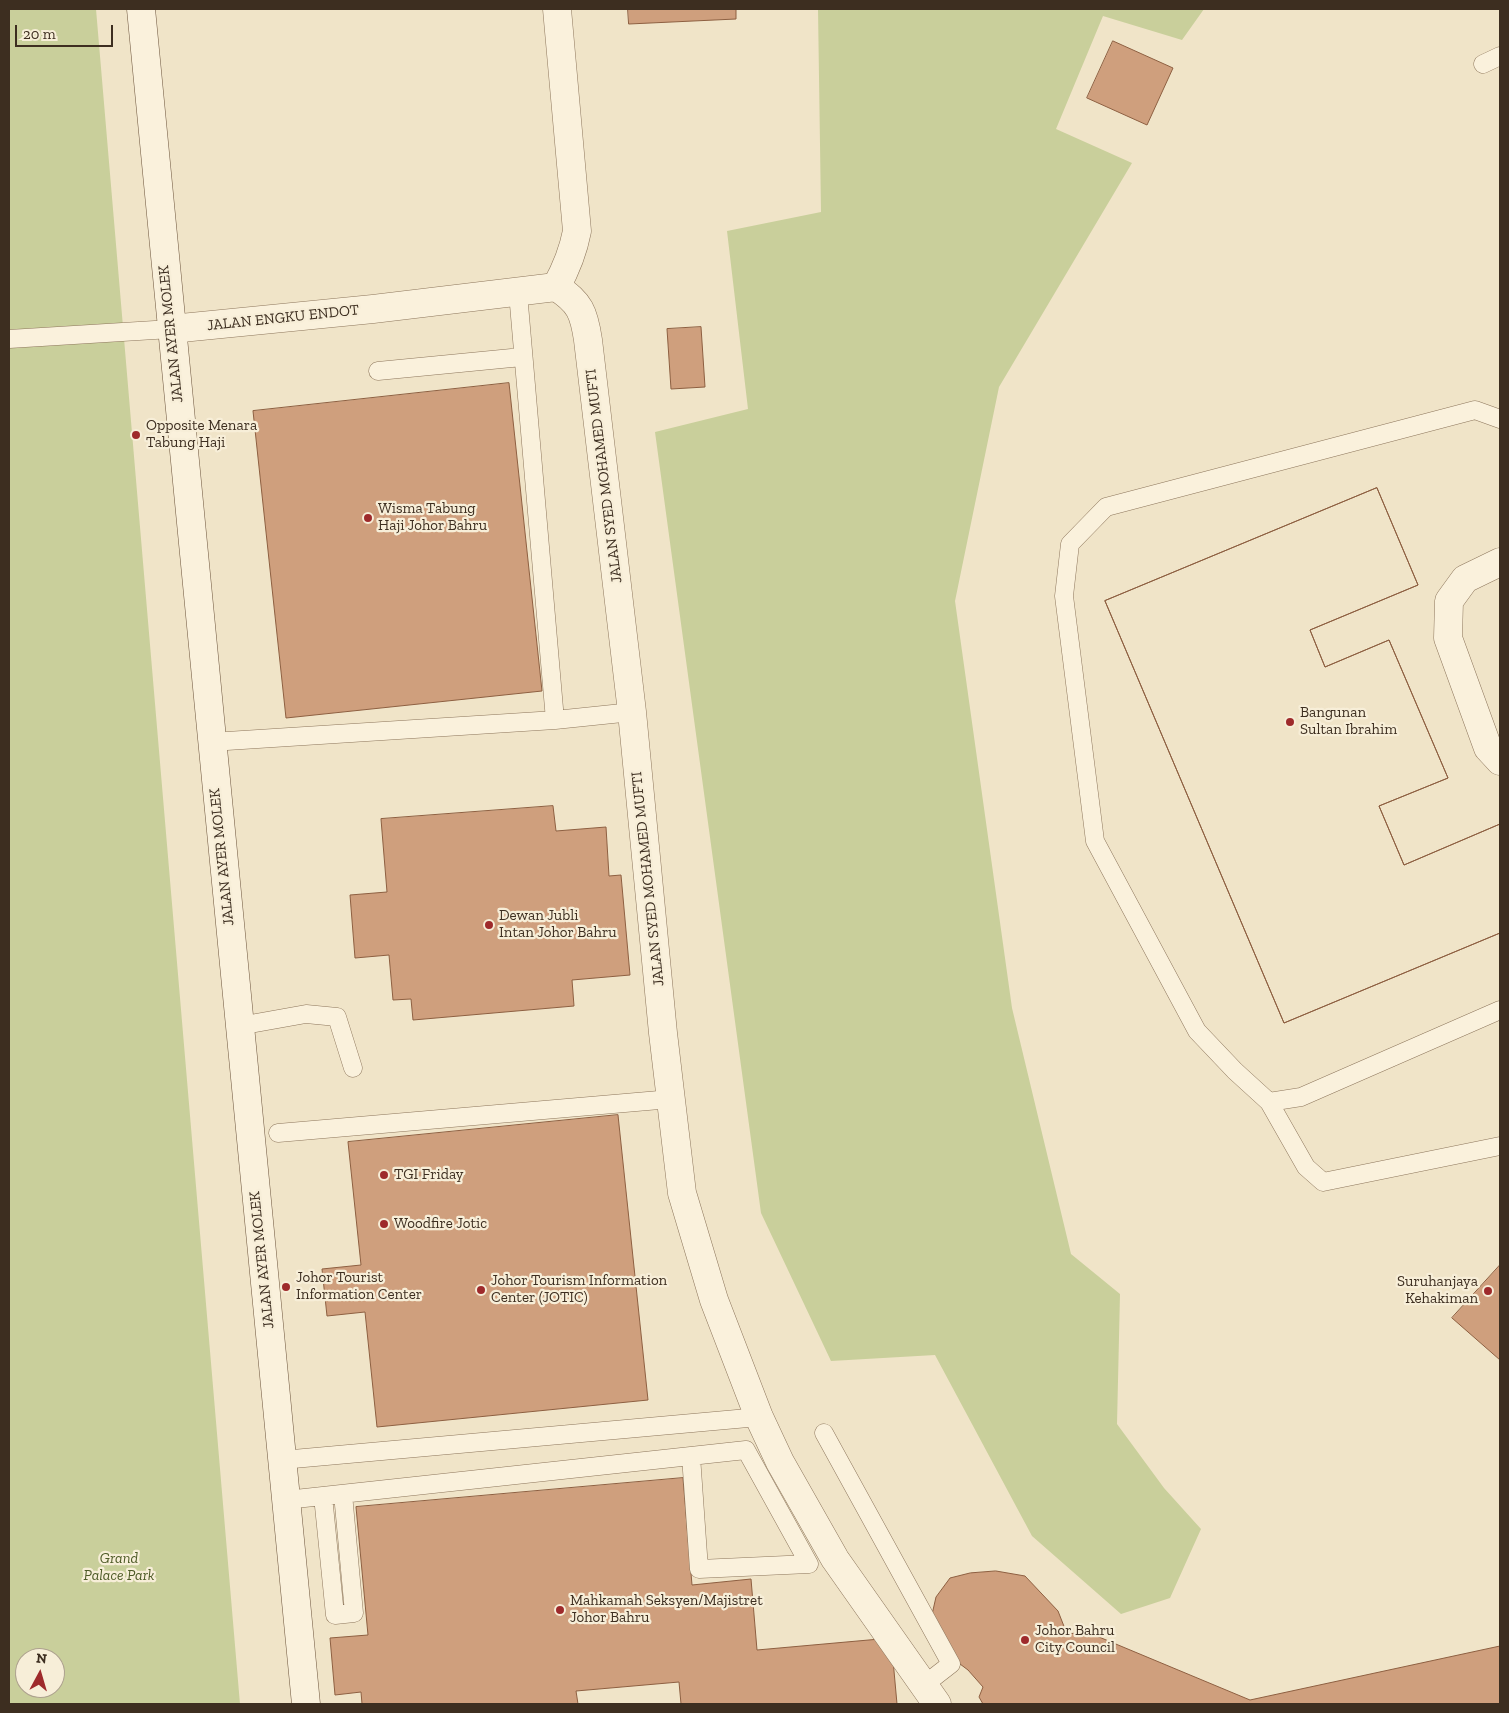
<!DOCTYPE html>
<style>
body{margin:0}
#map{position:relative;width:1509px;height:1713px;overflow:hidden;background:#f0e4c8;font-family:"Zilla Slab",serif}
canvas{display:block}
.frame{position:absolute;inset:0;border:10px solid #3d2e20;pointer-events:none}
.north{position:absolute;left:15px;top:1648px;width:50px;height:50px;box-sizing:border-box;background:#f7eed8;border:1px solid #ada18e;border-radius:50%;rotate:6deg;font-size:14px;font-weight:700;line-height:20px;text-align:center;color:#3d2e20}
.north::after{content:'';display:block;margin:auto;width:18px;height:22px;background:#9e2a2b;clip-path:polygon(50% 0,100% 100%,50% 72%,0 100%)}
.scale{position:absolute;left:15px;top:25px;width:98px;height:22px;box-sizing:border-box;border:2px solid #3d2e20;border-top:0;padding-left:6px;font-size:15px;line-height:18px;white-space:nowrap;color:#3d2e20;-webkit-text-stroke:4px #f7eed8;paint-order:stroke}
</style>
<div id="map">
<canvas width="1509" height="1713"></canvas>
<div class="frame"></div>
<div class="north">N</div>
<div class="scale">20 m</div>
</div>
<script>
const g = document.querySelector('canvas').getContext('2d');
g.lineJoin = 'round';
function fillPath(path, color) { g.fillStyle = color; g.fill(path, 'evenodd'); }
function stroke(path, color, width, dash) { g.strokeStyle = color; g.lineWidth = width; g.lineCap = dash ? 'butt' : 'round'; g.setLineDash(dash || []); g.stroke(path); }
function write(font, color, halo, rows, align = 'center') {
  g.font = font + ' "Zilla Slab",serif'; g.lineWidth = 4.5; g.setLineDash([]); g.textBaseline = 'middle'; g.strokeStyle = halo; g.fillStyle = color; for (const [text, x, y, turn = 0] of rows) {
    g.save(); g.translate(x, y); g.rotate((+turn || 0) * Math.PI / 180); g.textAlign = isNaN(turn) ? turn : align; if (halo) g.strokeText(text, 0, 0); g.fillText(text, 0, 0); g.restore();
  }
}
fillPath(new Path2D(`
 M9,9H96L240,1704H9ZM25,1658H55V1688H25Z
 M818,9H1204L1182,40L1103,16L1056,129L1132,163L999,387L955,601L1012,1008L1071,1254L1120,1294L1117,1424L1164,1488L1201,1529L1170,1598L1121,1614L1032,1536L935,1355L831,1361L761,1213L655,432L748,409L727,231L821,212Z`), '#c9cf9b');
const building = new Path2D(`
 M628,9H736V19L629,24Z
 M1113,41L1173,68L1147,125L1087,98Z
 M701,327L705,387L671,389L667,329Z
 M509,383L542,691L286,718L253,411Z
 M1377,488L1418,585L1310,630L1325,667L1389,640L1448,778L1379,806L1404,865L1500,824V933L1284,1023L1105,601Z
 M1377,488L1418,585L1310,630L1325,667L1389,640L1448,778L1379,806L1404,865L1500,824V933L1284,1023L1105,601Z
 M553,806L556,831L606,827L609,876L621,875L630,975L572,980L574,1006L413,1020L411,999L393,1000L389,955L355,958L350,895L387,892L381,819Z
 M618,1115L648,1400L377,1427L365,1312L327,1316L322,1269L361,1265L348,1142Z
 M1500,1265V1360L1452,1318Z
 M683,1478L692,1585L751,1579L757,1650L891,1638L897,1704H681L679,1682L576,1691L578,1704H362L361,1692L335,1695L330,1638L368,1635L356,1507Z
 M996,1571L1025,1576L1058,1611L1067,1634L1087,1632L1250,1700L1500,1646V1704H983L979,1697L983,1687L968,1670L956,1661L931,1619L936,1597L950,1578L970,1573Z`);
fillPath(building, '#cf9f7d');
stroke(building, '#8d5f41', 1);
const lane = new Path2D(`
 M1483,64L1500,56
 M518,293L555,720
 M9,339L171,329
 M378,371L522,357
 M1500,419L1475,410L1106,507L1070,544L1064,596L1095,841L1197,1031L1235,1071L1269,1102L1301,1097L1500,1010
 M211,742L555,720L632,712
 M239,1026L306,1014L337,1017L353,1068
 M1269,1102L1306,1167L1323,1182L1500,1146
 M278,1133L671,1099
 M824,1433L951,1664L924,1685
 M282,1460L759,1417
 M323,1496L335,1615L354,1613L343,1494
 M286,1500L746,1450L809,1564L699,1569L691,1456`);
const street = new Path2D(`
 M556,287C580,302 584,313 588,340L632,712L663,1033L682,1193L714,1300L759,1417L780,1462L835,1559L937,1704
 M556,287C566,269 573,252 577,231L557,9
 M171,329L373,309L556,287
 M1500,562L1465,579L1449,601L1448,638L1488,748L1500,761`);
const secondary = new Path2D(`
 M141,9L306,1704`);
stroke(lane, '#8d765c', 19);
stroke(street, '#8d765c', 29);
stroke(secondary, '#6f573f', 29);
stroke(lane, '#faf1dc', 18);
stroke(street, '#faf1dc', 28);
stroke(secondary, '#faf1dc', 28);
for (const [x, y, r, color] of [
 [136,435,5,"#9e2a2b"],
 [368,518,5,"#9e2a2b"],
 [1290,722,5,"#9e2a2b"],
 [489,925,5,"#9e2a2b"],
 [384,1175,5,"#9e2a2b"],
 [384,1224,5,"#9e2a2b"],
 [286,1287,5,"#9e2a2b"],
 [481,1290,5,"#9e2a2b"],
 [1488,1291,5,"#9e2a2b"],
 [560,1610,5,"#9e2a2b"],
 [1025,1640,5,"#9e2a2b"]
]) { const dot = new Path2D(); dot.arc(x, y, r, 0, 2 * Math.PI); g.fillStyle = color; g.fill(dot); stroke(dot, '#f7eed8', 2); }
write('15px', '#3d2e20', '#f7eed8', [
 ["JALAN ENGKU ENDOT",283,318,-6],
 ["JALAN AYER MOLEK",171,334,-96],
 ["JALAN SYED MOHAMED MUFTI",604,476,-97],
 ["JALAN AYER MOLEK",222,857,-96],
 ["JALAN SYED MOHAMED MUFTI",648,879,-96],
 ["JALAN AYER MOLEK",262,1260,-96]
]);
write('15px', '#3d2e20', '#f7eed8', [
 ["Opposite Menara",146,426],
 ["Tabung Haji",146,443],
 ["Wisma Tabung",378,509],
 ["Haji Johor Bahru",378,526],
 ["Bangunan",1300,713],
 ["Sultan Ibrahim",1300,730],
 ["Dewan Jubli",499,916],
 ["Intan Johor Bahru",499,933],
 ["TGI Friday",394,1175],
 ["Woodfire Jotic",394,1224],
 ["Johor Tourist",296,1278],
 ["Information Center",296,1295],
 ["Johor Tourism Information",491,1281],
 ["Center (JOTIC)",491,1298],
 ["Suruhanjaya",1478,1282,"right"],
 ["Kehakiman",1478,1299,"right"],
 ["Mahkamah Seksyen/Majistret",570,1601],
 ["Johor Bahru",570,1618],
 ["Johor Bahru",1035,1631],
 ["City Council",1035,1648]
], 'left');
write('italic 15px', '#4d5a26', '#f7eed8', [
 ["Grand",119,1559],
 ["Palace Park",119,1576]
]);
</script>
